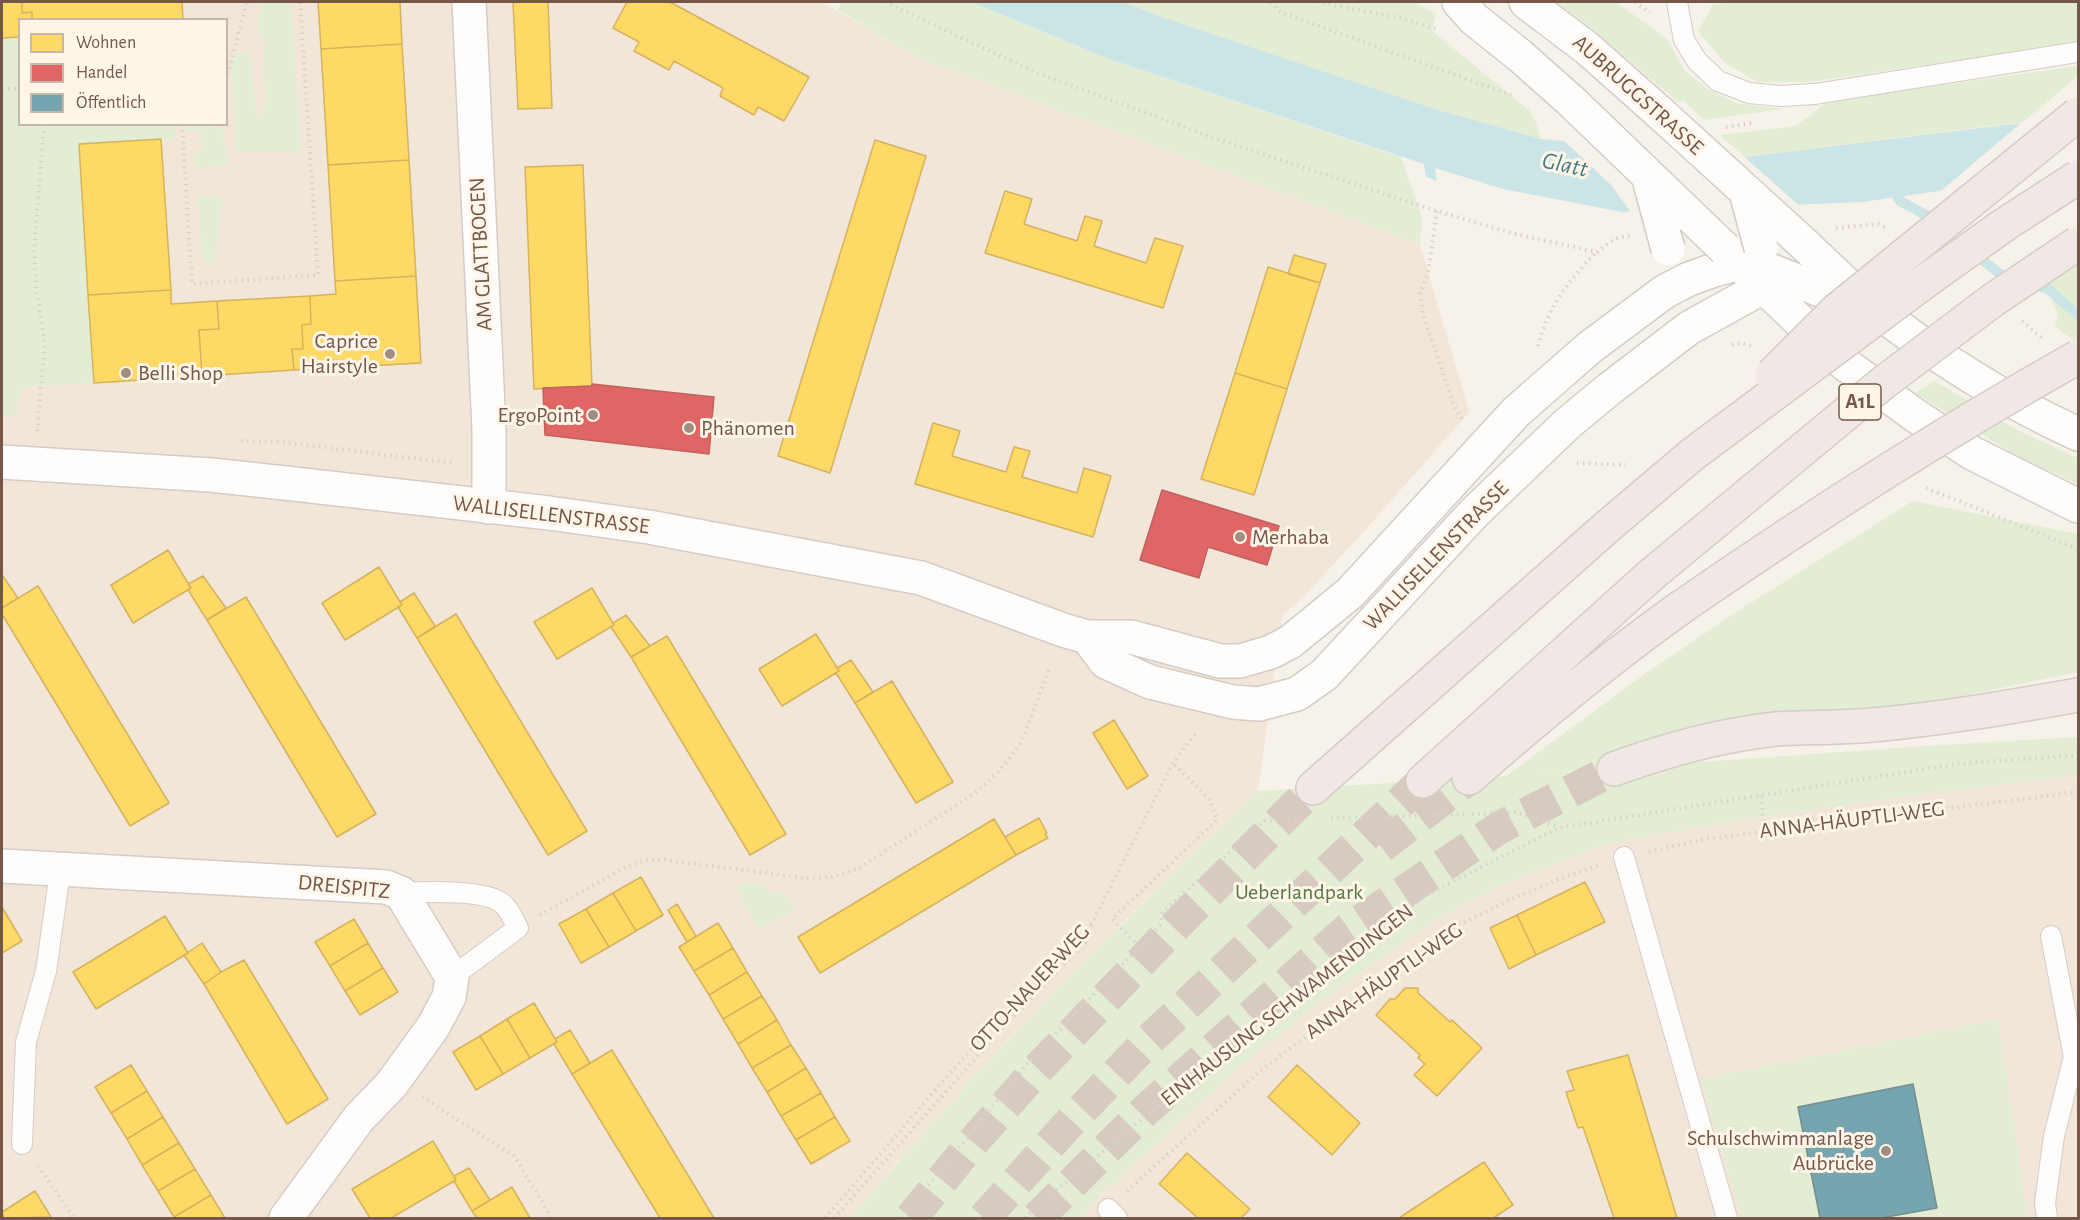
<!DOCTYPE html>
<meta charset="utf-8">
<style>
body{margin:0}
#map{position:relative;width:2080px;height:1220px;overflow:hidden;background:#f6f1e9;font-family:"Alegreya Sans",sans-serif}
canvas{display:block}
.frame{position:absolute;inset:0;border:3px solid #745749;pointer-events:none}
.legend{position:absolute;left:18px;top:18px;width:210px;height:108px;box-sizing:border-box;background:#fff6e9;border:2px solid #c7b6a9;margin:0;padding:8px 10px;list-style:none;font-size:18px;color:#745749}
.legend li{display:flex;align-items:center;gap:12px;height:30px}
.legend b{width:30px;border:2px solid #c7b6a9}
</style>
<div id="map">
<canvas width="2080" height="1220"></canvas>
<div class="frame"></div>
<ul class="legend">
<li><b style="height:16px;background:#ffd966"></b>Wohnen</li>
<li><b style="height:16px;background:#e06666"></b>Handel</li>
<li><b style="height:16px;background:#76a5af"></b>Öffentlich</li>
</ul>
</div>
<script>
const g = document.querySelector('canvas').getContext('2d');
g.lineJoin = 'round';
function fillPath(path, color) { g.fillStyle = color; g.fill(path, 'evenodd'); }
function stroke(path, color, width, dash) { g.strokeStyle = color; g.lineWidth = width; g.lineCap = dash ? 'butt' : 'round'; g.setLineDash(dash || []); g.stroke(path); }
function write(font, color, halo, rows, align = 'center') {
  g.font = font + ' "Alegreya Sans",sans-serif'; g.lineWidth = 6; g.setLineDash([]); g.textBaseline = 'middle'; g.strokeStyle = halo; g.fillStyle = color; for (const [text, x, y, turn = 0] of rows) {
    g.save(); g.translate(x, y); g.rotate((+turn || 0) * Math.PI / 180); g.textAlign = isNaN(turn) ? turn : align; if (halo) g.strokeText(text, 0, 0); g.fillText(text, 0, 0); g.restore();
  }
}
fillPath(new Path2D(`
 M2,2H822L917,57L1420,244L1469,412L1367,528L1306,594L1282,616L1258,791L1145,900L1004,1044L896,1163L851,1218H2ZM20,20H226V124H20Z
 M2078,775V1218H1079L1104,1192L1250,1058L1333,992L1436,919L1500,885L1610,843L1735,821L1899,797Z`), '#f2e6d9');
fillPath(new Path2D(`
 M262,2H291L301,153L246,152H240L236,148L232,66L235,54L249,50L257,119L264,111L268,98L263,80L264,36L257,32Z
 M842,2H971L1112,60L1401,157L1422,218L1420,244L917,57L838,10Z
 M1124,2H1415L1436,14L1432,31L1529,110L1536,123L1541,139L1435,109L1162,17Z
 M1556,2H1616L1667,39L1685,71L1706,88L1735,103L1782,109L1704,120L1684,101L1678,102L1585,23Z
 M1735,2H2078V43L1809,82H1757L1724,62L1698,31L1713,5Z
 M19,38L20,124L176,125L177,140L79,145L94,383L21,387L16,416H2V39Z
 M2078,66V76L2023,122L1745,157L1720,135L1796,126L1828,101Z
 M185,125H220L230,164L196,170L194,152H201L203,143L201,141L200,130H185Z
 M215,195L222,201L214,262H202L198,197Z
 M2078,243V343L2054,326L2058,317L2035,248Z
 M1934,381L2019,431L2078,458V484L2022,459L1915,393Z
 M1913,501L2078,534V672L1632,765L1535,774L1909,747L2078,737V775L1899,797L1735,821L1610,843L1500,885L1436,919L1333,992L1250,1058L1104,1192L1079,1218H851C976,1066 1116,928 1258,791L1506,776L1646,673L1741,609Z
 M749,882L762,883L769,892L785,893L795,910L759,930L736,889Z
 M1998,1019L2028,1218H1742L1701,1079Z`), '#e3edd4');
fillPath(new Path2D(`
 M971,2H1124L1162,17L1435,109L1541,139L1745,157L2078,116V171L1862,202L1622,212L1503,189L1435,168L1437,181L1426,177L1424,164L1112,60Z`), '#cbe5e6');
fillPath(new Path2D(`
 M2078,113V174L1936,195L2027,118Z
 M1561,138L1741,154L1802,208L1632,214L1612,186Z`), '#f6f1e9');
const homes = new Path2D(`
 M2,2H22V13L32,12V20H20V37L2,38Z
 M22,2H182L183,20H32V12L22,13Z
 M318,2H400L402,44L321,49Z
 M513,2H548L552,108L518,109Z
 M627,2H670L809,77L784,121L758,107L754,115L720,96L723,88L674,61L669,70L634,51L639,42L613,28Z
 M402,44L409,160L328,165L321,49Z
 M161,139L171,290L88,295L79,144Z
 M875,140L926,156L830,473L778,456Z
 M409,160L416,276L335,281L328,165Z
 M583,165L592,386L534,389L525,167Z
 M1005,191L1032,199L1024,224L1077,241L1085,216L1102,221L1094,246L1146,263L1155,238L1183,246L1163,308L985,253Z
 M1294,255L1326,264L1320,283L1288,274Z
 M1268,267L1320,283L1287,389L1235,373Z
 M416,276L421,363L294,370L292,349H303L302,325L311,324L310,296L336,294L335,281Z
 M171,290V304L217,301L219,329L199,330L202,376L94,383L88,295Z
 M310,296L311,324L302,325L303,349H292L294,370L202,376L199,330L219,329L217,301Z
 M1235,373L1287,389L1254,495L1201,479Z
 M933,423L960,431L952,456L1006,472L1014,447L1030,451L1022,477L1077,493L1084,468L1111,476L1093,537L915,484Z
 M168,550L191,588L133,623L111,585Z
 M379,567L402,605L345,640L322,603Z
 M2,575L18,598L2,608Z
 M203,576L226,608L207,620L188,590L191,588L188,584Z
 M38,586L169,803L130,826L2,614V608Z
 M592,588L614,625L557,659L534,622Z
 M414,593L435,626L417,638L398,607L402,605L400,602Z
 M246,597L376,814L337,837L207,620Z
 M456,614L587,831L548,855L417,638Z
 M626,615L650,646L631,657L611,627L614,625L613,623Z
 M816,634L839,671L782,706L759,669Z
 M667,636L786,834L750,855L631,657Z
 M851,660L873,692L855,703L836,673L839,671L837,668Z
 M892,681L953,782L916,803L855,703Z
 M1114,720L1148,776L1127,789L1093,733Z
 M1039,818L1047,833L1045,834L1048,838L1016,855L1005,837Z
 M994,819L1016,855L820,973L798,937Z
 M641,877L663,915L636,931L613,893Z
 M1585,882L1605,922L1536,955L1517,915Z
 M613,893L636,931L609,947L586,909Z
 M677,904L696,936L687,942L668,910Z
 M2,907L22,941L2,953Z
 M586,909L609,947L581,963L559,924Z
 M1517,915L1536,955L1509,969L1490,928Z
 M165,916L188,953L96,1009L73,972Z
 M354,919L368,943L330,966L315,942Z
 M718,923L733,948L694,971L679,947Z
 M202,943L221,972L204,984L184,955Z
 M368,943L383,968L345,991L330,966Z
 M733,948L747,972L709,995L694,971Z
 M244,960L328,1099L287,1124L204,984L221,972Z
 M383,968L398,992L360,1015L345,991Z
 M747,972L762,996L723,1019L709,995Z
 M1405,988H1418V993L1450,1022L1452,1020L1482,1048L1437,1096L1414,1075L1425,1064L1418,1058L1420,1055L1376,1015L1390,999H1395Z
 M762,996L777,1020L738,1044L723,1019Z
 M534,1003L557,1042L530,1058L507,1019Z
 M507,1019L530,1058L503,1074L480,1036Z
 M777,1020L791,1045L752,1068L738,1044Z
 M570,1030L590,1063L572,1074L554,1044L557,1042L555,1039Z
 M480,1036L503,1074L476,1090L453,1052Z
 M791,1045L806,1068L767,1092L752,1068Z
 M612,1050L714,1218H660L572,1074Z
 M1628,1055L1677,1218H1614L1583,1127L1578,1128L1566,1092L1574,1090L1567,1071Z
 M131,1065L147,1091L111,1113L95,1087Z
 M1297,1065L1360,1123L1332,1155L1268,1097Z
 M806,1068L821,1093L781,1116L767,1092Z
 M147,1091L163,1117L127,1139L111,1113Z
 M821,1093L835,1117L796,1140L781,1116Z
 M163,1117L179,1143L142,1165L127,1139Z
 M835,1117L850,1141L811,1164L796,1140Z
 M433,1141L456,1180L391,1218H370L352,1189Z
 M179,1143L195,1169L158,1191L142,1165Z
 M1187,1153L1250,1209L1241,1218H1198L1159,1184Z
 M1484,1162L1513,1205L1493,1218H1399Z
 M469,1168L490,1200L472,1211L454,1181L456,1180L454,1176Z
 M195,1169L211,1195L174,1217L158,1191Z
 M512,1187L530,1218H477L472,1211Z
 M35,1191L51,1217L4,1218L2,1212Z
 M211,1195L225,1218H175L174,1217Z`);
fillPath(homes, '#ffd966');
stroke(homes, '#d5b25d', 1.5);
const shops = new Path2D(`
 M592,384L714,397L709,454L545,435L543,388L592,386Z
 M1162,490L1279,526L1267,565L1208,547L1199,578L1140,560Z`);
fillPath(shops, '#e06666');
stroke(shops, '#c0625d', 1.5);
const public = new Path2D(`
 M1913,1084L1937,1208L1881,1218H1820L1798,1107Z`);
fillPath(public, '#76a5af');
stroke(public, '#758e90', 1.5);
stroke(new Path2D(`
 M1890,186L1900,201L1937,221
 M1974,253L2006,279L2011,281
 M2029,284L2047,288L2078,315`), '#cbe5e6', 10);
stroke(new Path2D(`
 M1381,847L1469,778
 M911,1218L968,1148L1032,1075L1190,911L1313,788
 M984,1218L1072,1120L1144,1045L1423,781
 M1037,1218L1147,1109L1347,930L1499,828L1614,769`), '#d6cac1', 33, [33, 16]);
const lane = new Path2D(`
 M1677,2L1684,40L1697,61L1718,81L1749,93L1781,96L1815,94L2078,52
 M1624,857L1727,1218
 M401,893C423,892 486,889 503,904C509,909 514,921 518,928L452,977
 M22,1144L26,1042L46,971L58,886L57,868
 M1108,1209L1117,1218
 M2047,1218L2045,1203L2054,1136L2074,1057L2051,936`);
const street = new Path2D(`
 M469,2L489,429V507
 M2,866L386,887L401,893L452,977L449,997L433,1027L391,1085L359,1118L286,1218`);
const secondary = new Path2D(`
 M1459,2L1474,19L1518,54L1571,101
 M1526,2L1588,49L1659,112
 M1804,244C1825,264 1846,285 1868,303C1929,353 2007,402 2078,434
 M1748,272L1845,364L1916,416L1972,453L2078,506
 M2,462L211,475L294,484L549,513L649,527L921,578L1063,630L1087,637H1131L1220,661H1240L1271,652L1290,642L1350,593L1516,412L1589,348L1664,292L1689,279L1714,270L1739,263L1767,269L1820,290L1868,302
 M1087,637L1106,662L1150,682L1233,702L1259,704L1297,694L1324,675L1474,513L1567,424L1608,390L1689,328L1763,287`);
const highway = new Path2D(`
 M1614,769C1666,750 1720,735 1776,729C1808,727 1840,728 1872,725C1941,719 2010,707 2078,695
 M1469,778C1537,718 1606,661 1680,608
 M1423,781L1651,575
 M1313,788L1608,526`);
stroke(lane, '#d4ccc6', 22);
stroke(street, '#d4ccc6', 36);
stroke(secondary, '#d5ccc6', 36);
stroke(highway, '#d5ccc5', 36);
stroke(new Path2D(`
 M885,2L1035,72L1214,138L1437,211L1515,234L1597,252L1614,239L1631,235
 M1271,2L1280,12L1511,95
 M1317,2L1401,18L1436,29
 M1635,2L1650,13
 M226,80L247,2
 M2,89H20
 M182,124L192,284L318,275L300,2
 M1726,127L1751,123
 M1437,211L1428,272L1420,294L1423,314L1454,406L1462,419
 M1836,228L1878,224L1885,227
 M2022,321L2043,339
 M1732,345L1742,343L1754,347
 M1538,346C1549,304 1567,284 1596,252
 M37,431L45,345L36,288L34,253L44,124
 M241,441L280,442L455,463
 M1577,463L1626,465
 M1926,488L2078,549
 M1761,796L1764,825L1858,813L1859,819
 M1472,814L1516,812L1558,827
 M1433,815L1464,814
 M1331,818L1416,816
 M1649,852L1705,839L2078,792
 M540,915L626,867L645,860H665L805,878L832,877L859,868L978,791L1001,769L1022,741L1049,669
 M1139,946L1112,919L1217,820L1210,800L1173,763
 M422,1097L514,1156L552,1218
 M38,1166L74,1218
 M1127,1191L1260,1071L1443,933L1507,901L1564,877L1598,866
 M825,1218L949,1074L1013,1004L1092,923L1173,763L1197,732
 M834,1218L1008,1022L1085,943L1092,923
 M902,1218L1027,1064L1160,925L1163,912L1264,821L1300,820
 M1025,1218L1049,1196L1314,977L1428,894L1558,828L1956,764L2078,755`), '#dad1cc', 4, [1.5, 4.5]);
stroke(lane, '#fefdfc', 20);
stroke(street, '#fefdfc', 33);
stroke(secondary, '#fefdfc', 33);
stroke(highway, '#f0e8e4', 33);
const secondaryBridge = new Path2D(`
 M1571,101L1725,249
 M1659,112L1804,244
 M1648,175L1668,249
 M1746,192L1761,248`);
const highwayBridge = new Path2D(`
 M1772,375L1837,310L2078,114
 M1608,526L1693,454L1931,277L2004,225L2078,177
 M1651,575L1883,383L1993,300L2078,243
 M1680,608C1809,519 1941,434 2078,357`);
stroke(secondaryBridge, '#d5ccc6', 36, []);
stroke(highwayBridge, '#d5ccc5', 36, []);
stroke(secondaryBridge, '#fefdfc', 33);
stroke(highwayBridge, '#f0e8e4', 33);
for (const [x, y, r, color] of [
 [390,354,6,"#a28d81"],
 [126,373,6,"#a28d81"],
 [593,415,6,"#a28d81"],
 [689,428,6,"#a28d81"],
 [1240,537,6,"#a28d81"],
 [1886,1151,6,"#a28d81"]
]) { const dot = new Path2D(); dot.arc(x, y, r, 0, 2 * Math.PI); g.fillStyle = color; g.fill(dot); stroke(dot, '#fff6e9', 2); }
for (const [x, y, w] of [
 [1860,402,42]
]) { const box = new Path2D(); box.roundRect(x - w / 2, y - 18, w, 36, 4.5); g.fillStyle = '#fff6e9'; g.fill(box); stroke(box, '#745749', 1.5); }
write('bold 21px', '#745749', null, [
 ["A1L",1860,402]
]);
write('22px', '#745749', '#fff6e9', [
 ["AUBRUGGSTRASSE",1638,95,42],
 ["AM GLATTBOGEN",481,254,-93],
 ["WALLISELLENSTRASSE",551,515,7],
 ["WALLISELLENSTRASSE",1436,556,-46],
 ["ANNA-HÄUPTLI-WEG",1852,820,-7],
 ["DREISPITZ",344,887,6],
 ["ANNA-HÄUPTLI-WEG",1384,981,-35],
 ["OTTO-NAUER-WEG",1030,988,-47],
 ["EINHAUSUNG SCHWAMENDINGEN",1287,1005,-38]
]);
write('22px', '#745749', '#fff6e9', [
 ["Caprice",378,341],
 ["Hairstyle",378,366],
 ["Belli Shop",138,373,"left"],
 ["ErgoPoint",581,415],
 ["Phänomen",701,428,"left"],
 ["Merhaba",1252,537,"left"],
 ["Schulschwimmanlage",1874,1138],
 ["Aubrücke",1874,1163]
], 'right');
write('22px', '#547942', '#fff6e9', [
 ["Ueberlandpark",1299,892]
]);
write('italic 24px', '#407780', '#fff6e9', [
 ["Glatt",1565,165,12]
]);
</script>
